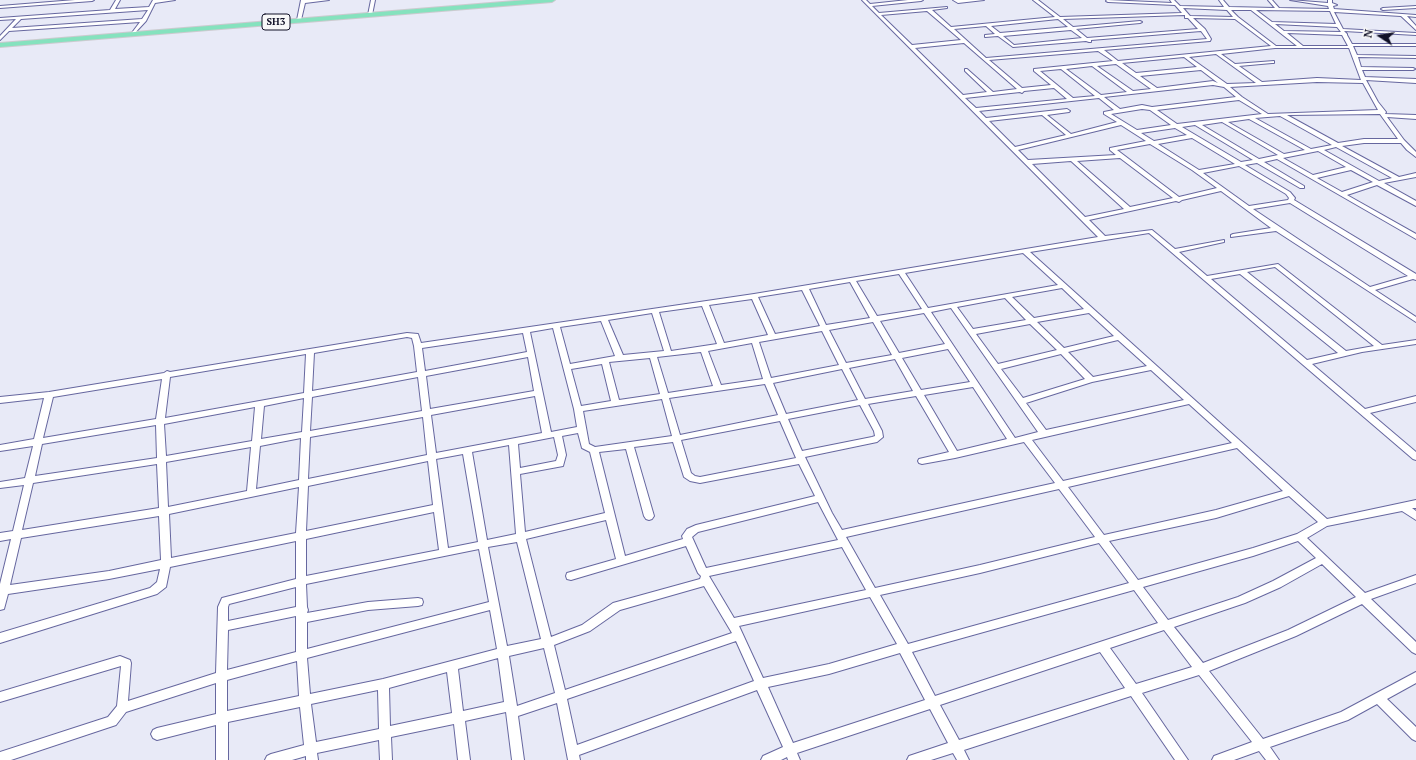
<!DOCTYPE html>
<style>
body{margin:0}
#map{position:relative;width:1416px;height:760px;overflow:hidden;background:#e8eaf7;font-family:"PT Serif",serif}
canvas{display:block}
.north{position:absolute;left:1360px;top:16px;width:40px;height:40px;-webkit-text-stroke:3px #f8f8f8;paint-order:stroke;rotate:282deg;font-size:11px;font-weight:700;line-height:16px;text-align:center;color:#111127}
.north::after{content:'';display:block;margin:auto;width:14px;height:18px;background:#111127;clip-path:polygon(50% 0,100% 100%,50% 72%,0 100%)}
</style>
<div id="map">
<canvas width="1416" height="760"></canvas>
<div class="north">N</div>
</div>
<script>
const g = document.querySelector('canvas').getContext('2d');
g.lineJoin = 'round';
function stroke(path, color, width, dash) { g.strokeStyle = color; g.lineWidth = width; g.lineCap = dash ? 'butt' : 'round'; g.setLineDash(dash || []); g.stroke(path); }
function fillPath(path, color) { g.fillStyle = color; g.fill(path, 'evenodd'); }
function write(font, color, halo, rows, align = 'center') {
  g.font = font + ' "PT Serif",serif'; g.lineWidth = 3; g.setLineDash([]); g.textBaseline = 'middle'; g.strokeStyle = halo; g.fillStyle = color; for (const [text, x, y, turn = 0] of rows) {
    g.save(); g.translate(x, y); g.rotate((+turn || 0) * Math.PI / 180); g.textAlign = isNaN(turn) ? turn : align; if (halo) g.strokeText(text, 0, 0); g.fillText(text, 0, 0); g.restore();
  }
}
const street = new Path2D(`
 M75,0H94L92,1L0,8V6Z
 M116,0H120L115,9L149,7L153,0H175L155,3L146,21L133,35L131,34L140,22L9,31L0,40V36L16,19L0,20V18L110,10ZM148,10L142,19L12,28L21,19Z
 M301,0H329L305,3L301,20L299,21L297,20Z
 M371,0H375L372,15L370,16L368,15Z
 M862,0H866L870,4L908,0H923L921,1L872,6L879,13L947,7V8L932,10L951,27L1055,17L1033,0H1038L1060,17L1182,13L1175,5L1108,2L1106,1L1107,0L1172,3L1170,0H1174L1180,6L1224,7L1219,0H1223L1229,7L1275,8L1268,0H1272L1279,8L1329,9L1328,6L1290,0L1328,3V0H1332V3L1337,5L1333,6L1334,9L1416,15V17L1407,16L1416,26V30L1401,16L1334,12L1343,29L1416,33V35L1344,31L1347,34V35L1352,44H1416V46H1353L1357,55L1416,56V58L1358,57L1361,67L1413,68L1415,69L1413,70H1362L1365,77L1416,79V83L1366,80L1378,102L1386,112L1385,114L1416,115V119L1387,117L1404,140L1416,152V157L1407,150L1401,143H1364L1342,146L1399,177L1416,173V177L1384,183L1416,201V206L1377,185L1347,195L1416,234V239L1277,159L1264,162L1304,186V188H1300L1257,163L1245,165L1290,192L1295,198L1294,200L1416,274V280L1413,279L1375,290L1416,317V322L1276,231L1231,237V235L1233,234L1271,228L1221,191L1182,200L1179,202L1176,201L1089,220L1105,236L1152,230L1175,249L1224,240V242L1179,252L1207,276L1278,264L1382,345L1416,340V344L1362,352L1312,364L1365,409L1416,396V402L1370,413L1416,452V460L1413,459L1149,233L1030,252L1327,519L1416,500V508H1412L1416,511V520L1402,511L1327,526L1307,538L1365,593L1416,575V583L1371,599L1416,642V654L1412,652L1362,604L1296,636L1209,671L1263,739L1341,712L1416,672V683L1387,699L1416,727V741L1412,739L1377,704L1348,720L1270,747L1279,760H1266L1259,751L1234,760H1212L1214,756L1252,742L1199,675L1142,693L1188,760H1175L1131,696L964,750L969,760H957L953,753L931,760H907L909,756L948,743L930,709L797,753L800,760H788L787,757L781,760H761L763,756L783,747L757,690L579,755L580,760H568L557,703L518,716L524,760H512L506,712L465,721L470,760H458L454,724L391,737L392,760H380L379,740L317,753L318,760H306V756L292,760H265L267,756L271,754L304,745L300,707L228,722V760H216V725L157,740L153,738L151,734L153,730L157,728L216,714V683L126,712L116,725L11,760H0V752L108,717L117,706L121,666L0,702V692L120,656L130,660L131,663L128,701L216,673L218,607L222,598L296,579V541L170,567L166,587L157,594L0,643V633L150,588L157,582L160,569L109,579L8,594L4,609L0,610V584L11,539L0,541V533L13,531L24,485L0,488V482L25,478L33,446L0,451V445L34,439L44,398L0,403V397L49,392L164,373L167,371L170,372L407,333L418,334L421,343L754,294L1098,237ZM1183,8L1227,10L1233,17L1190,16ZM1231,10H1251L1297,46H1276L1238,17ZM1256,10L1330,11L1336,24L1272,22ZM927,11L961,40L912,45L881,15ZM1185,15V18H1188L1198,29L1087,38L1076,29L1140,23L1142,22L1140,21L1073,27L1063,19ZM1193,18L1235,19L1271,46L1118,61L1104,50L1210,41L1211,39L1205,29ZM1058,19L1068,27L1000,33L991,26ZM1275,24L1337,27L1341,32L1284,31ZM986,26L995,34L985,35V37L998,36L1013,47L1086,41L1089,42H1091V40L1201,31L1207,39L986,58L954,29ZM1071,30L1082,38L1014,45L1003,36ZM1287,33L1342,35L1348,46H1303ZM964,43L1017,89L993,92L967,69H965V71L987,92L963,95L915,48ZM1275,48H1349L1361,80L1317,78L1262,82L1239,66L1272,63H1274V61L1235,64L1221,54ZM1098,51L1113,61L1034,69V71L1051,85L1022,88L989,60ZM1216,54L1256,83L1227,84L1189,57ZM1184,57L1197,67L1136,73L1122,63ZM1116,64L1151,89L1133,91L1097,66ZM1092,66L1127,92L1101,95L1066,69ZM1061,69L1095,96L1073,98L1040,71ZM1201,70L1218,83L1213,81L1157,88L1140,76ZM1317,82L1363,83L1378,110L1268,114L1242,97L1230,87ZM1213,85L1224,87L1236,97L1152,107L1142,105L1120,109L1104,97ZM1054,88L1067,99L976,108L965,98L1020,92L1022,93L1024,91ZM1099,98L1114,110L1104,112V114L1117,122L1071,134L1047,115L1069,112L1070,111L1067,109L986,118L979,111ZM1239,100L1262,114L1177,124L1157,110ZM1142,109L1150,110L1171,125L1137,130L1111,114ZM1380,114L1398,139H1364L1338,143L1287,115ZM1042,115L1066,135L1015,147L989,121ZM1280,116L1332,145L1311,149L1255,118ZM1249,119L1305,150L1284,154L1228,122ZM1222,122L1278,155L1259,159L1202,125ZM1121,125L1146,141L1110,148V150L1116,155L1028,160L1018,150ZM1195,125L1253,160L1241,162L1182,127ZM1175,128L1187,135L1154,141L1141,133ZM1192,138L1235,164L1199,170L1158,144ZM1150,144L1192,170L1217,188L1179,197L1117,150ZM1336,147L1392,178L1379,181L1324,150ZM1318,151L1346,167L1313,175L1283,158ZM1120,158L1173,198L1130,207L1077,161ZM1071,161L1124,209L1085,217L1032,164ZM1239,166L1286,194L1289,198L1288,200L1249,206L1203,173ZM1351,170L1373,182L1342,192L1317,178ZM1290,203L1408,276L1370,287L1253,209ZM1023,253L1058,285L928,308L905,273ZM1275,267L1374,346L1346,351L1247,272ZM899,274L922,309L877,316L856,281ZM1240,274L1338,353L1307,360L1211,279ZM850,282L870,318L826,325L809,289ZM1062,288L1084,309L1034,318L1012,297ZM802,290L820,326L775,334L758,297ZM1005,298L1026,320L973,329L957,307ZM752,299L768,335L724,343L709,305ZM702,306L717,344L671,351L659,312ZM951,308L1038,432L1015,438L931,312ZM652,313L664,351L623,355L608,320ZM924,313L945,344L899,353L880,321ZM1089,313L1114,336L1064,348L1037,322ZM601,321L615,356L570,364L560,327ZM873,322L892,355L846,363L829,330ZM1030,324L1057,350L998,364L976,334ZM553,328L574,409L577,427L551,432L530,332ZM822,331L839,365L771,378L759,342ZM523,333L527,352L425,371L422,348ZM407,337L412,338L414,346L417,372L312,391L314,353ZM1118,340L1147,366L1093,377L1068,352ZM752,343L763,379L721,385L708,351ZM948,349L970,382L921,390L902,358ZM701,352L713,386L668,393L657,357ZM306,354L304,393L165,418L170,377ZM1061,354L1085,379L1023,398L1001,369ZM528,357L534,391L430,409L426,376ZM650,358L660,394L619,400L609,362ZM895,359L913,391L865,399L849,368ZM602,364L611,401L581,406L571,369ZM842,369L858,400L786,414L773,383ZM1151,370L1184,400L1046,430L1026,403L1092,382ZM418,377L422,411L310,431L312,397ZM162,379L156,419L43,438L53,397ZM765,384L778,415L680,435L669,398ZM973,387L1007,439L957,451L924,395ZM535,396L542,433L436,453L431,415ZM916,396L949,452L919,459L918,461L919,463L922,464L955,458L1024,442L1055,483L842,530L832,513L805,457L877,442L883,437L882,431L868,404ZM304,398L302,432L261,439L264,406ZM662,399L672,436L595,447L589,444L583,411ZM1189,404L1232,443L1063,481L1032,440ZM860,405L874,431L875,436L872,437L802,451L788,419ZM255,407L252,441L166,456L164,424ZM423,417L427,455L308,479L310,437ZM780,421L796,458L700,477L695,476L691,473L681,440ZM156,425L157,458L35,476L42,444ZM578,433L582,448L590,452L605,513L525,532L520,474L563,466L566,455L562,436ZM554,437L558,455L556,461L520,468L518,444ZM301,438L299,480L256,489L260,446ZM673,442L684,477L690,481L700,483L799,464L815,496L696,525L687,529L682,536L683,539L625,556L599,452L626,449L644,516L646,519L649,520L652,519L654,516L634,447ZM509,445L516,534L487,540L472,452ZM251,447L247,491L168,507L166,462ZM1237,448L1283,491L1216,510L1104,535L1068,487ZM463,454L478,542L448,548L436,459ZM428,461L433,505L306,531L308,486ZM157,464L159,508L22,530L33,483ZM299,487L296,533L171,558L169,514ZM1059,489L1095,537L980,565L875,588L846,537ZM1289,496L1318,522L1297,534L1253,548L1138,580L1109,541L1216,518ZM818,502L838,540L706,568L692,537L698,532ZM434,512L439,550L306,576V539ZM159,516L161,560L109,571L10,585L21,538ZM606,520L616,559L567,573L566,576L567,579L571,580L686,546L698,573L701,576L700,579L613,603L582,625L551,637L526,539ZM1298,541L1316,558L1273,581L1238,597L1168,620L1143,587L1253,556ZM517,542L541,639L507,646L488,547ZM1099,543L1129,583L908,644L880,595L980,573ZM842,547L866,590L734,618L709,576ZM479,549L489,602L307,649V622L368,610L418,606L422,605L423,602L422,599L418,598L368,602L307,613L308,610L307,607L306,584ZM1322,564L1356,597L1288,630L1203,663L1174,627L1245,603L1281,587ZM704,586L732,633L565,690L554,645L590,631L620,610ZM296,587V607L228,621V607L229,604ZM1134,590L1158,623L935,696L912,652ZM870,597L897,644L829,664L763,678L739,626ZM490,610L497,649L383,679L310,694L307,658ZM296,616V652L227,670L228,630ZM1164,630L1192,667L1136,684L1110,648ZM736,641L754,681L577,745L567,699ZM544,648L555,693L517,706L509,656ZM1100,652L1125,688L959,740L940,705ZM900,653L925,700L793,743L768,687L829,674ZM498,658L504,702L463,711L458,669ZM297,661L299,696L227,711V680ZM447,672L452,713L390,726L389,688ZM378,690L379,729L316,742L311,704Z
 M953,0H984L958,3Z
 M1416,6V8L1383,10L1381,9L1383,8Z`);
const primary = new Path2D(`
 M527,0H555L552,2L0,47V43Z`);
stroke(street, '#66679f', 2);
stroke(primary, '#cbcbcf', 2);
fillPath(street, '#fff');
fillPath(primary, '#85e2be');
for (const [x, y, w] of [
 [276,22,28]
]) { const box = new Path2D(); box.roundRect(x - w / 2, y - 8, w, 16, 3); g.fillStyle = '#f8f8f8'; g.fill(box); stroke(box, '#111127', 1); }
write('bold 10px', '#111127', null, [
 ["SH3",276,22]
]);
</script>
